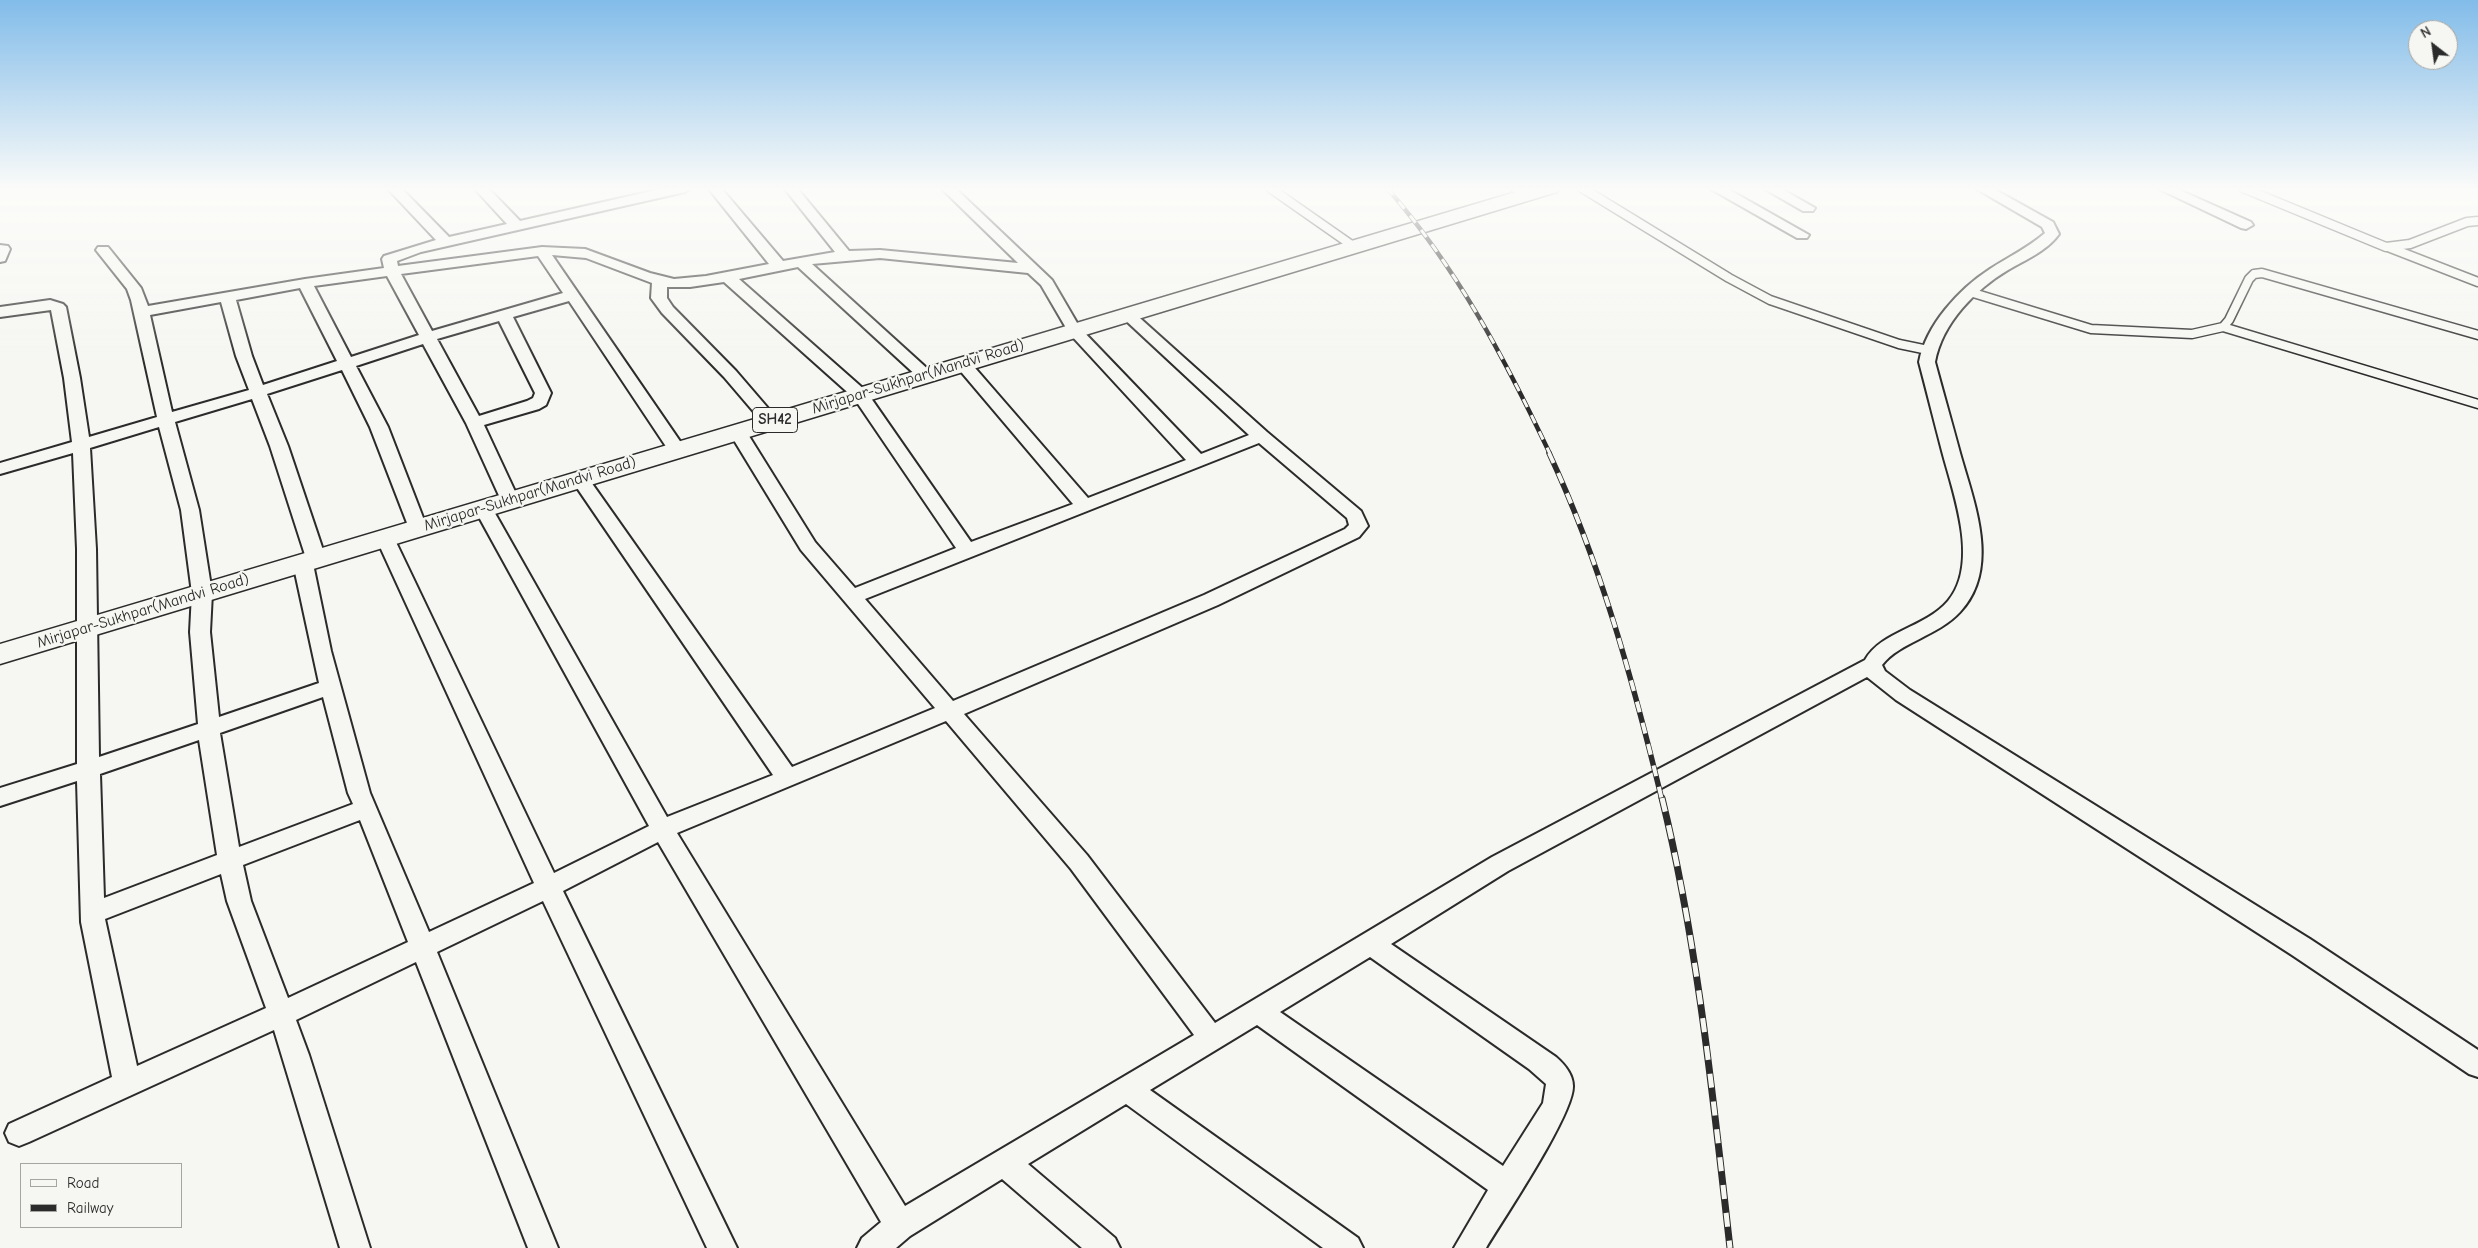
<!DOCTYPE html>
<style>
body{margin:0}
#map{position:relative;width:2478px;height:1248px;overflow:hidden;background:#f6f6f2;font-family:"Comic Neue",sans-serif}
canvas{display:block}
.legend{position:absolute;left:20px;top:1163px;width:162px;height:65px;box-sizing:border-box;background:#f6f6f2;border:1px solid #a5a5a2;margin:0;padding:6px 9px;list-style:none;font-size:15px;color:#2b2b2b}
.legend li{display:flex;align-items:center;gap:10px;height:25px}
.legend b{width:25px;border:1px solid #a5a5a2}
.north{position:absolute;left:2408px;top:20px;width:50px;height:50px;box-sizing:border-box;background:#f6f6f2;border:1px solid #a5a5a2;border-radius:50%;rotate:330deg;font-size:14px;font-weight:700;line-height:20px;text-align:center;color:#2b2b2b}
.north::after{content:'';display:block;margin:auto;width:18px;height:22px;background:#2b2b2b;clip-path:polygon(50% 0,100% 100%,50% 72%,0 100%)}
</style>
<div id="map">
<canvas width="2478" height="1248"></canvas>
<ul class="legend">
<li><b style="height:6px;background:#f6f6f2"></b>Road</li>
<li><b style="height:6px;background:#2b2b2b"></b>Railway</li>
</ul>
<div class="north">N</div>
</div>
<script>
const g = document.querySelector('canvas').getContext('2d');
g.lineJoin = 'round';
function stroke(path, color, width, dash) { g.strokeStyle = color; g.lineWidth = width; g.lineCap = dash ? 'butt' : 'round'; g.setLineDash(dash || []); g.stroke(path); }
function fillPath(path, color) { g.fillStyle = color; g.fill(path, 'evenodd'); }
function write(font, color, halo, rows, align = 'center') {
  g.font = font + ' "Comic Neue",sans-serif'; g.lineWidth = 4.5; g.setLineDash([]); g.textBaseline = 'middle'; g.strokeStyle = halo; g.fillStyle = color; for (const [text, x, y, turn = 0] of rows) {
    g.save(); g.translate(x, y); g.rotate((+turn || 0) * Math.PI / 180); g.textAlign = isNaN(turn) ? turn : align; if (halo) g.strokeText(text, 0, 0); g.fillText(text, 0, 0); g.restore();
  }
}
const service = new Path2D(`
 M1270,188L1353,246
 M1515,188L1537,190
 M1582,188L1729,278L1770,300L1899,344L1928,350
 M2243,188L2386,247L2410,244L2467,222L2478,221
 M2388,247L2478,282
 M1970,292L2091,329L2192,334L2223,327L2229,320L2249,279L2254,274L2262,273L2478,335
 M2223,327L2478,404`);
const minor = new Path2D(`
 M387,188H401L449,237L507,224L474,188H488L520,221L665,188H691L685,192L421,252L397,261L398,266L542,247L585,249L650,273L674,279L706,276L769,264L708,188H721L783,261L835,252L784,188H797L849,251L880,250L1018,263L941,188H955L1052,280L1080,328L1201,454L1249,435L1122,317L1119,314L1122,311H1132L1267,432L1361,511L1368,526L1359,537L1218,605L964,714L1087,855L1215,1023L1492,857L1865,660C1881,631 1925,628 1948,601C1980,563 1953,493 1942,451C1934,421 1927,392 1919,362C1926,325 1959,289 1990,269C2008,257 2028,248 2045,233L2042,227L1975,188H1992L2053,222L2059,234C2047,251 2025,260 2008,270C1976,289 1942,323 1935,362C1943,392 1952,423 1960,453C1974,503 2001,568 1960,612C1938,636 1900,642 1882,665L1885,671L1910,690L2310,939L2478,1050V1077L2469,1074L2292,955L1896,700L1867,677L1508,871L1391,944L1556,1057C1564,1064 1573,1074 1573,1086C1574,1114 1504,1218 1486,1248H1454L1488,1190L1257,1025L1150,1090L1358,1238L1363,1248H1323L1126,1104L1028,1164L1115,1238L1120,1248H1082L1002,1179L910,1236L896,1248H857L862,1238L881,1222L658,842L563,891L737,1248H707L543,901L437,952L558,1248H528L416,962L296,1020L309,1055L370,1248H340L274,1030L29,1142L19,1146L9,1142L5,1133L9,1124L112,1077L81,922L77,781L0,806V788L77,764V549L73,453L0,474V463L72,442L64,378L51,310L0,317V307L50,300L63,304L66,307L80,378L89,437L157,417L131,300L127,289L96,250L98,247H108L141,288L148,306L305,279L384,268L382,259L384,256L436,240ZM552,255L586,258L652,283L651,298L662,313L724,377L765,425H777L779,421L736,371L673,307L667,298V287H690L724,282L854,398L956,548L855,588L815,542L744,428H732L729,432L801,550L935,708L792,767L586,475H574L571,479L773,775L667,817L492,508L489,504H477L474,508L649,826L554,873L394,538L392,534L385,532L378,534L376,538L534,883L429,932L370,793L331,651L313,564L323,563L326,559L288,446L267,394L342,370L370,427L409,528L411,532L418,534L425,532L427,528L388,427L356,366L423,344L466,423L501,500L504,504H516L519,500L484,425L539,409L546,405L551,393L513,317L569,301L671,454H683L686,450ZM538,256L563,293L432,331L401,274ZM880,258L1028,273L1041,285L1069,333L1186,460L1088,498L969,361H957L955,364L957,367L1073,504L971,542L866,391L739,279L798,267L919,378H931L933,375L931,372L812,264ZM387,276L419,335L351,357L314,286ZM300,288L337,361L263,385L252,356L236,300ZM221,302L236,356L249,390L172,412L150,315ZM499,321L535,393L533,398L527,401L479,416L437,339ZM252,399L270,446L306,558L296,559L293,563L319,683L219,717L210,632L212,593L199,510L175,422ZM159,427L181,510L192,593L190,632L198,724L99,757L96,549L90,448ZM1259,443L1347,518L1349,525L1345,529L1204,595L953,701L865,599ZM323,697L348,793L353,804L239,847L220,733ZM946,721L1071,869L1194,1035L905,1206L677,833ZM199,740L217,855L104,898L100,774ZM360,820L408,942L288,998L251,901L243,865ZM221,874L227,901L266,1008L137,1066L105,919ZM1370,957L1529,1069L1546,1084L1543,1103L1503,1166L1280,1012Z
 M1709,188H1726L1809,235L1807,238H1797Z
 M1763,188H1780L1815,208L1813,211H1803Z
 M2157,188H2175L2251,222L2253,225L2246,229L2241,228Z
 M0,245L8,246L10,249L5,261L0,262Z`);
const primary = new Path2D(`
 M1529,188H1559L1557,192L0,664V644Z`);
stroke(service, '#2b2b2b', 11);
stroke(minor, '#2b2b2b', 4);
stroke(primary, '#2b2b2b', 3);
stroke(service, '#f6f6f2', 8);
fillPath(minor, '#f6f6f2');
fillPath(primary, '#f6f6f2');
const railFar2 = new Path2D(`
 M1387,188C1457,268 1505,359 1550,454`);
const railFar1 = new Path2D(`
 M1549,453C1601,564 1633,681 1662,800`);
const rail = new Path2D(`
 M1662,798C1698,945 1713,1098 1730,1248`);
stroke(railFar2, '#2b2b2b', 4.5);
stroke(railFar1, '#2b2b2b', 5.5);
stroke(rail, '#2b2b2b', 7);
stroke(railFar2, '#f6f6f2', 3, [9]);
stroke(railFar1, '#f6f6f2', 4, [11]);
stroke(rail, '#f6f6f2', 5, [14]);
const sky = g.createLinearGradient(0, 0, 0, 363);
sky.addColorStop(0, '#82bce9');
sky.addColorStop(0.52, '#fbfbf9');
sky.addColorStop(1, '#fbfbf900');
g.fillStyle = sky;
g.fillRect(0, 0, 2478, 363);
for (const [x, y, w] of [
 [775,420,45]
]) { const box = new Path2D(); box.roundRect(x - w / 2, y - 12.5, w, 25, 4); g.fillStyle = '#f6f6f2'; g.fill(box); stroke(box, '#2b2b2b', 1); }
write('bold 15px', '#2b2b2b', null, [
 ["SH42",775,420]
]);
write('16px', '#2b2b2b', '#f6f6f2', [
 ["Mirjapar-Sukhpar(Mandvi Road)",918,377,-17],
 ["Mirjapar-Sukhpar(Mandvi Road)",530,494,-17],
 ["Mirjapar-Sukhpar(Mandvi Road)",143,611,-17]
]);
</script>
